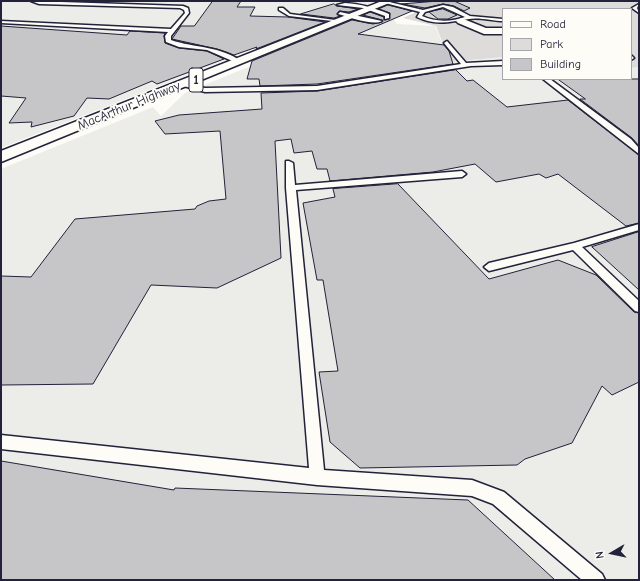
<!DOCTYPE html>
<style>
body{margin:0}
#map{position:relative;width:640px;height:581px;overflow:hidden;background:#fdfcf7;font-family:"Comic Neue",sans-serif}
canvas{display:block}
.frame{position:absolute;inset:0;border:2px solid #22223b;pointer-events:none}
.legend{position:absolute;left:502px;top:8px;width:130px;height:72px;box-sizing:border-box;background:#fdfcf7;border:1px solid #a5a5ac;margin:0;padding:5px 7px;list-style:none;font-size:12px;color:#22223b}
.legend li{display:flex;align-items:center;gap:8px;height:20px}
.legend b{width:20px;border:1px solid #a5a5ac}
.north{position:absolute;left:592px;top:533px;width:40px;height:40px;-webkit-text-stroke:3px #fdfcf7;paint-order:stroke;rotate:261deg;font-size:11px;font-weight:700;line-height:16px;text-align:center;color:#22223b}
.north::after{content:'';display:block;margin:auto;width:14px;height:18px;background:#22223b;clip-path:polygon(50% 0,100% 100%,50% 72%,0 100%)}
</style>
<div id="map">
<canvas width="640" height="581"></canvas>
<div class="frame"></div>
<ul class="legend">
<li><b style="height:5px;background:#fdfcf7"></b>Road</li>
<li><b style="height:11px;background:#dddcdb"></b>Park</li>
<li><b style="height:11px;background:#c6c6c8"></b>Building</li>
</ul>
<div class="north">N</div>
</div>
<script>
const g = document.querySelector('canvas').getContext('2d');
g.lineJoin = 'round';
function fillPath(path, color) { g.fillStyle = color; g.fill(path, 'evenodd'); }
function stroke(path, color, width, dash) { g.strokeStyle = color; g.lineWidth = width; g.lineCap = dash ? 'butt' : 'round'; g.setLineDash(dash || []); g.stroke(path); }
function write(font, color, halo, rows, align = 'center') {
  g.font = font + ' "Comic Neue",sans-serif'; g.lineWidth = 4; g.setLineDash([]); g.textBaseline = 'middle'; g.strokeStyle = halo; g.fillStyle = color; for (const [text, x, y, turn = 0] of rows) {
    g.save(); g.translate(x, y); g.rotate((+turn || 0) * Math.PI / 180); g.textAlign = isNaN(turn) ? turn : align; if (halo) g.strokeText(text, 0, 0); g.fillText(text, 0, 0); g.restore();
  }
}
fillPath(new Path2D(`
 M1,1H376L1,148Z
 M387,10L397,24L435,26L450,62L503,57V79H631V68L639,67V580H1V169L153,107L161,116L185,93Z`), '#ecece9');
fillPath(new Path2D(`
 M439,1H639V67L631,68V9H503V57L450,62L436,26L403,18L416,12L394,6L403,3Z`), '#dddcdb');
const building = new Path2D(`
 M213,1H241L237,7H255L250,16L288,17L325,22L256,49L257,47L234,55L217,49L172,39L181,26H194Z
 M439,1H454L470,8L464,11L454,6L443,4L425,8L402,4Z
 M334,4L337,6L358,9L349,12L339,11L337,14L340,16L334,18L301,14Z
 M388,5L412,11L358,34L444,45L449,51L453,64L317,84L260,86L259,79H247L252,61L352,20L373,24L382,22V20L363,15L370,12L384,17V20L389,19L390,13L379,9Z
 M443,9L457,15L448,19H438L429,12Z
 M1,26L127,35L130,31L165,33L164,36L165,43L179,48L207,51L224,59L157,84L152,81L109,99L87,98L74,116L31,127L32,122L9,123L26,98L1,96Z
 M456,70L467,81L473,80L507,107L568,100L639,155V223L626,226L558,174L546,178L539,174L496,182L475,164L433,172L330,181L327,169H317L312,151L294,153L291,139L275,141L281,258L217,288L151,285L93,384L1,385V276L31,277L75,219L195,209L197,206L209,201L226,199L220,131L165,134L155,121L179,115L262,109L261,93L317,91Z
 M558,79H639V146L632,138L580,99H585Z
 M398,184L489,279L558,260L596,275L634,312L639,313V382L612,395L602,386L572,443L525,459L517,465L360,468L330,442L319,372L338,371L323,280H317L303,203L335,197L333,189Z
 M639,232V290L592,247Z
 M1,461L174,490L175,488L468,500L555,580H1Z`);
fillPath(building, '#c6c6c8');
stroke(building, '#22223b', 1);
const service = new Path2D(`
 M31,1L183,6L188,8L189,13L171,36V40C194,48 222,46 242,62L237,63L207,50L179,47L166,42L165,36L168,32L1,23V21L171,29L185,13L184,10L180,8L39,4Z
 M385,1L423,10L443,5L453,7L470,16L503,19V21C493,21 479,17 469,19C450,22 435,26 417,17L420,12L385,3ZM443,7L465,17C451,22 435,22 422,16L425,12Z
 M345,3C361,4 375,8 389,14V18L385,19V16L363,8L337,5Z
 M639,4L637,8L639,13L632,8Z
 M279,8H283L290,14L343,21L341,22L289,16L279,10Z
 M340,12L382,21C373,26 349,17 338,14Z
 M447,41L466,63L503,61V65L471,66L317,90L205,92L180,85L183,83L205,88L317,86L461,64L444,43Z
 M631,55L634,58L631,60Z
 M543,79H550L631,139L639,148V154Z
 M286,161H289L293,163L295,185L462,171L466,174L462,177L296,190L324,470L472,480L504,492L602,574L605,580H582L493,504L472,496L317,485L1,449V435L309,468L286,188Z
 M639,224V230L582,247L639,301V312L635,311L573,250L489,271L484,267L489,263L574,243Z`);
const minor = new Path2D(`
 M461,18L486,28H503V34H484L458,23L456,21Z`);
const trunk = new Path2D(`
 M382,1H394L1,162V151Z`);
stroke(service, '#22223b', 3);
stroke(minor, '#22223b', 3);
stroke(trunk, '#22223b', 3);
fillPath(service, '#fdfcf7');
fillPath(minor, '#fdfcf7');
fillPath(trunk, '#fdfcf7');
write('13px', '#22223b', '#fdfcf7', [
 ["MacArthur Highway",129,106,-22]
]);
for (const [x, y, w] of [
 [196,80,14]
]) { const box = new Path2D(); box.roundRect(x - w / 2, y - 12, w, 24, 3); g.fillStyle = '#fdfcf7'; g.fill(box); stroke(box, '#22223b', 1); }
write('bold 14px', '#22223b', null, [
 ["1",196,80]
]);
</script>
